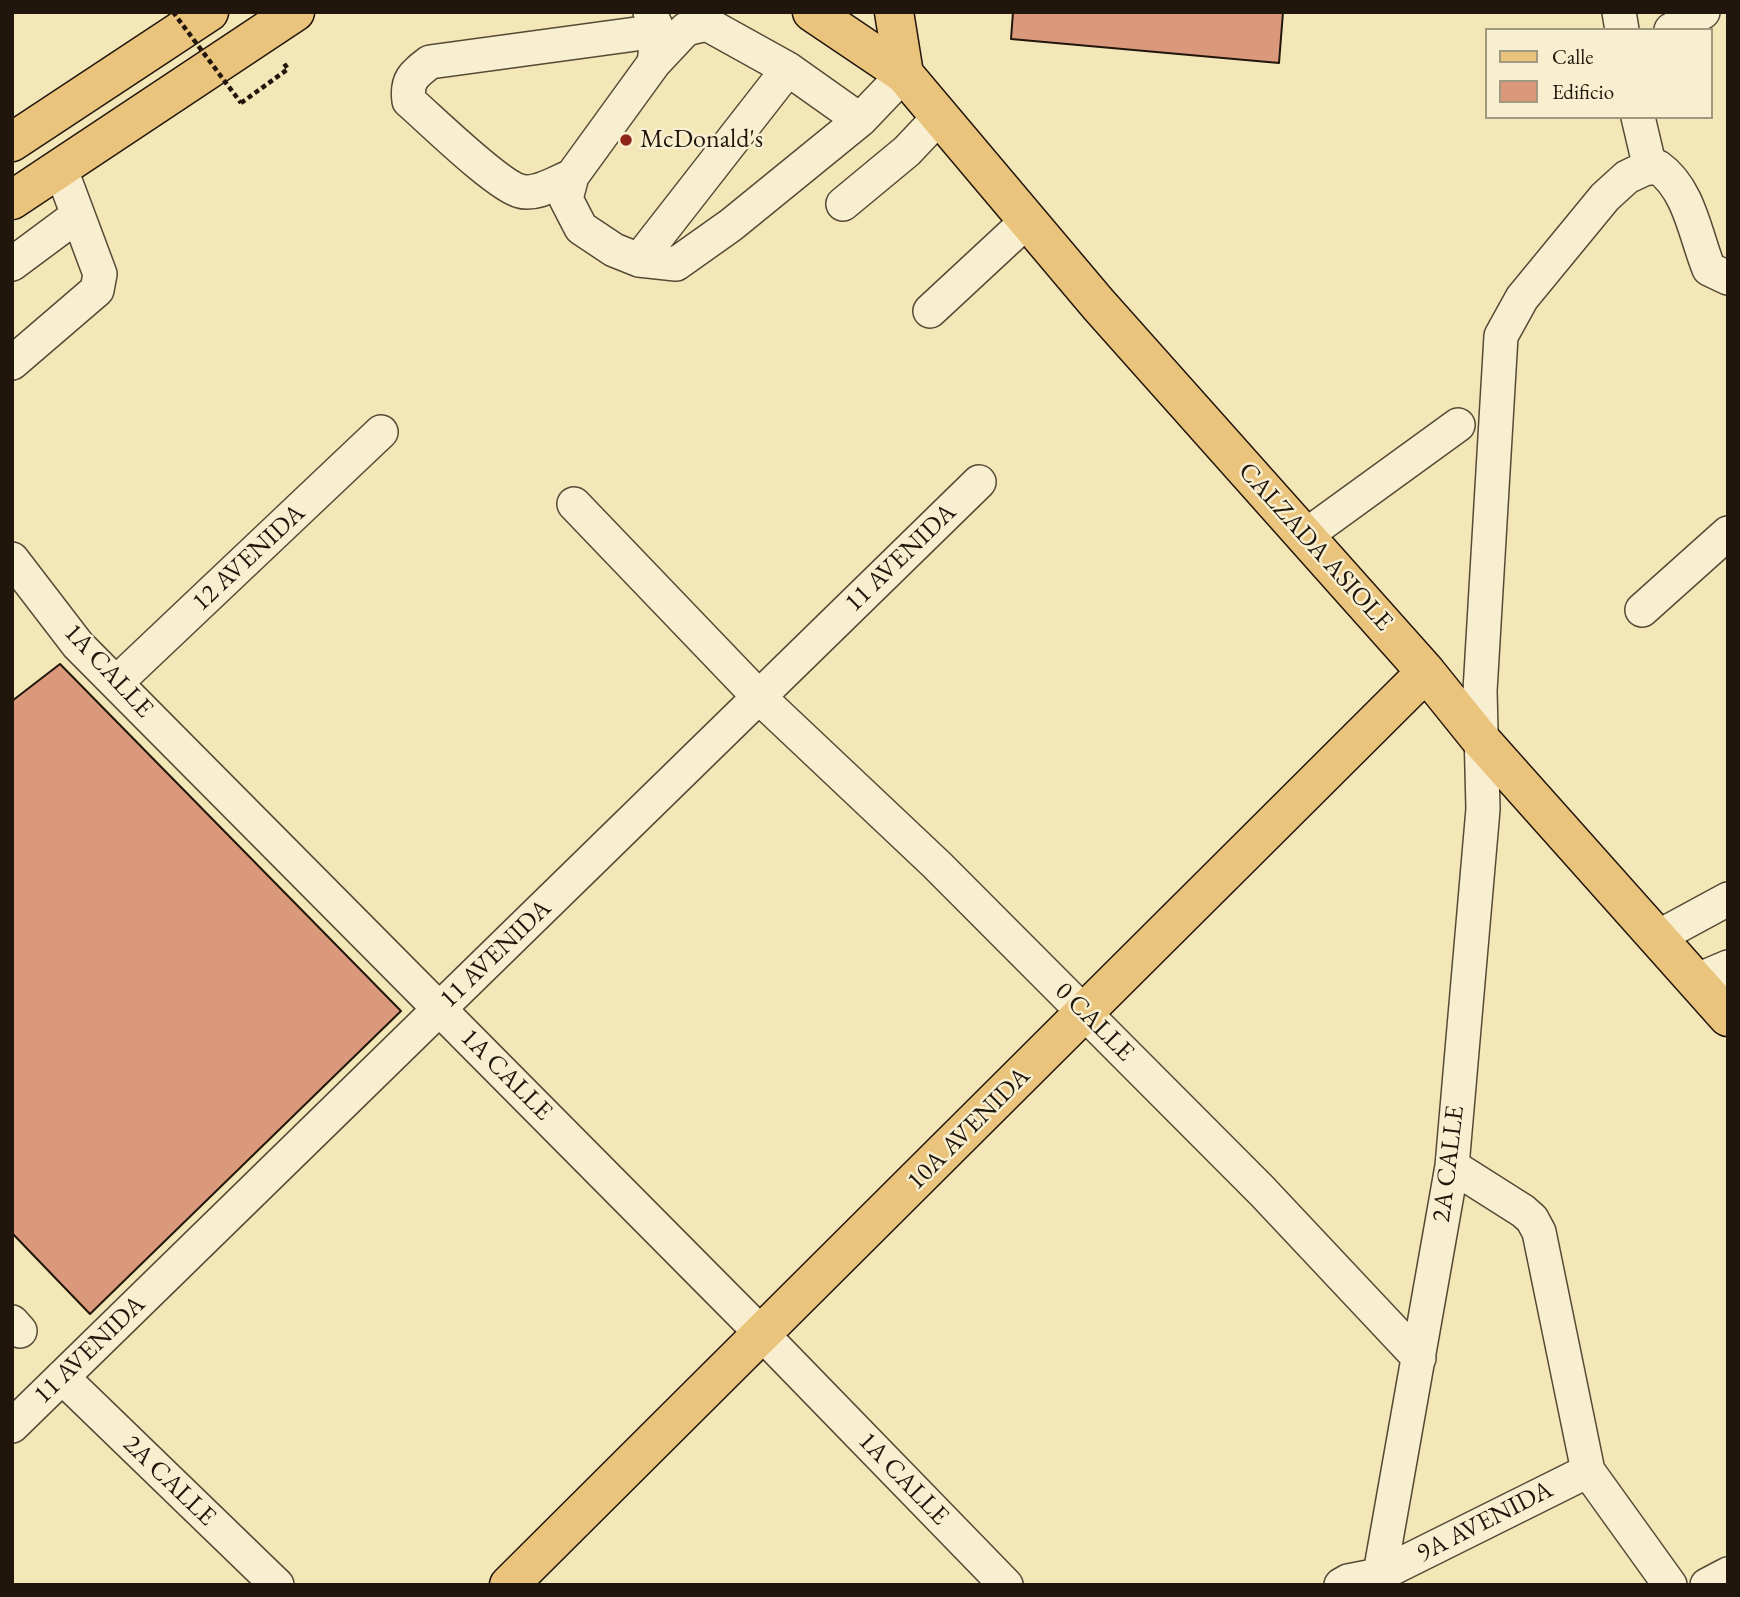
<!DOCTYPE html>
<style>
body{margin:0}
#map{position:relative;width:1740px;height:1597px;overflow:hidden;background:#f3e6b7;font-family:"EB Garamond",serif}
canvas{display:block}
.frame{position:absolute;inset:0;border:14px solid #21160b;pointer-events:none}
.legend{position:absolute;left:1485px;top:28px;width:228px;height:91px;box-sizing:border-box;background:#f7efd0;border:2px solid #a19881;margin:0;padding:9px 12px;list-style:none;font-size:21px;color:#21160b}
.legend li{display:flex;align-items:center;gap:14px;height:35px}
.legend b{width:35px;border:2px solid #a19881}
</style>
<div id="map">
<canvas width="1740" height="1597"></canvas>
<div class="frame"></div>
<ul class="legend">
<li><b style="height:9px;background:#eac37c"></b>Calle</li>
<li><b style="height:19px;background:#db997c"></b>Edificio</li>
</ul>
</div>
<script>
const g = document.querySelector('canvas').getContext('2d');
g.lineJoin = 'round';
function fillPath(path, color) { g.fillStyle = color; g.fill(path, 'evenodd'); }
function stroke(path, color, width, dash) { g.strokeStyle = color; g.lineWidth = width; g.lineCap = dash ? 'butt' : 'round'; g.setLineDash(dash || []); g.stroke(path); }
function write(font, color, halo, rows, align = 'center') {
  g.font = font + ' "EB Garamond",serif'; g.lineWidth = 5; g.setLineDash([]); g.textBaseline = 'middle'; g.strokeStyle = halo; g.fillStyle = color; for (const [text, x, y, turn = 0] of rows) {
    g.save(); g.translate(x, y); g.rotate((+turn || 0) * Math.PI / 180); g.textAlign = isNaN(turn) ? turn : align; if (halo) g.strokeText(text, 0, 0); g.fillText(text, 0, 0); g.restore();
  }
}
const building = new Path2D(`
 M1013,12H1283L1279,63L1011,39Z
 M60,664L401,1011L90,1314L12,1233V701Z`);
fillPath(building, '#db997c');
stroke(building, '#21160b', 2);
const minor = new Path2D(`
 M650,12L658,31L654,63L572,176L566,199L581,228L614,250L639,260L676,264L731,225L860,120L904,74
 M1619,12L1622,30
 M1671,30L1703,12
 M654,63L686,29L707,24L788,69L860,120
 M1638,117L1650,168
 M572,176C557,182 536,196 520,191C497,185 431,120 409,101C406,80 414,74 430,62L658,31
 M843,204L907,151L940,116
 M639,260L788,69
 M12,264L78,215
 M930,311L1028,220
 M12,363L97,290L100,274L60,167
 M574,504L759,697L937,865L1262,1191L1419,1358
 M1305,536L1458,425
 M12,559L78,645L762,1334L1006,1585
 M1642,610L1728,533
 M116,683L381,432
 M1656,938L1728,899
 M1695,981L1728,967
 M1452,1166L1523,1211L1532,1219L1539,1232L1588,1471L1670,1585
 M12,1322L20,1331
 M62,1377L277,1585
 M12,1426L979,482
 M1341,1585L1348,1581L1379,1575L1588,1471
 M1378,1585L1452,1166L1483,809L1480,691L1501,336L1522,298L1605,197L1627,177L1644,169L1658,167C1690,190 1695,235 1709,269L1728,278
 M1707,1585L1728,1574`);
const major = new Path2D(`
 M894,12L904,74L1098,304L1426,672L1480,739L1728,1017
 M509,1585L1426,672`);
const highway = new Path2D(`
 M812,12L904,74
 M12,142L209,12
 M12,200L295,12`);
stroke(minor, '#564a36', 36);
stroke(major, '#21160b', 41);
stroke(highway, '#21160b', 41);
stroke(new Path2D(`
 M241,103L288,69L283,62`), '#21160b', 4.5, [5, 3.5]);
stroke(minor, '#f7efd0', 33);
stroke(major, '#eac37c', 38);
stroke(highway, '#eac37c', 38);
stroke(new Path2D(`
 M173,12L241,103`), '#21160b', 4.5, [5, 3.5]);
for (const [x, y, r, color] of [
 [626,140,7,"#8f2418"]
]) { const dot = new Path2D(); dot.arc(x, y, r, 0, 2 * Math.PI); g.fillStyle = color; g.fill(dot); stroke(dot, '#f7efd0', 2.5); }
write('26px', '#21160b', '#f7efd0', [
 ["McDonald's",640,140]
], 'left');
write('26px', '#21160b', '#f7efd0', [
 ["CALZADA ASIOLE",1315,547,48],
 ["12 AVENIDA",249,558,-43],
 ["11 AVENIDA",901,558,-44],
 ["1A CALLE",108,671,47],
 ["11 AVENIDA",496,954,-44],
 ["0 CALLE",1094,1022,45],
 ["1A CALLE",506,1075,45],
 ["10A AVENIDA",969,1129,-45],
 ["2A CALLE",1449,1164,-83],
 ["11 AVENIDA",90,1350,-44],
 ["1A CALLE",903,1479,46],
 ["2A CALLE",169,1481,44],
 ["9A AVENIDA",1485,1522,-27]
]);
</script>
